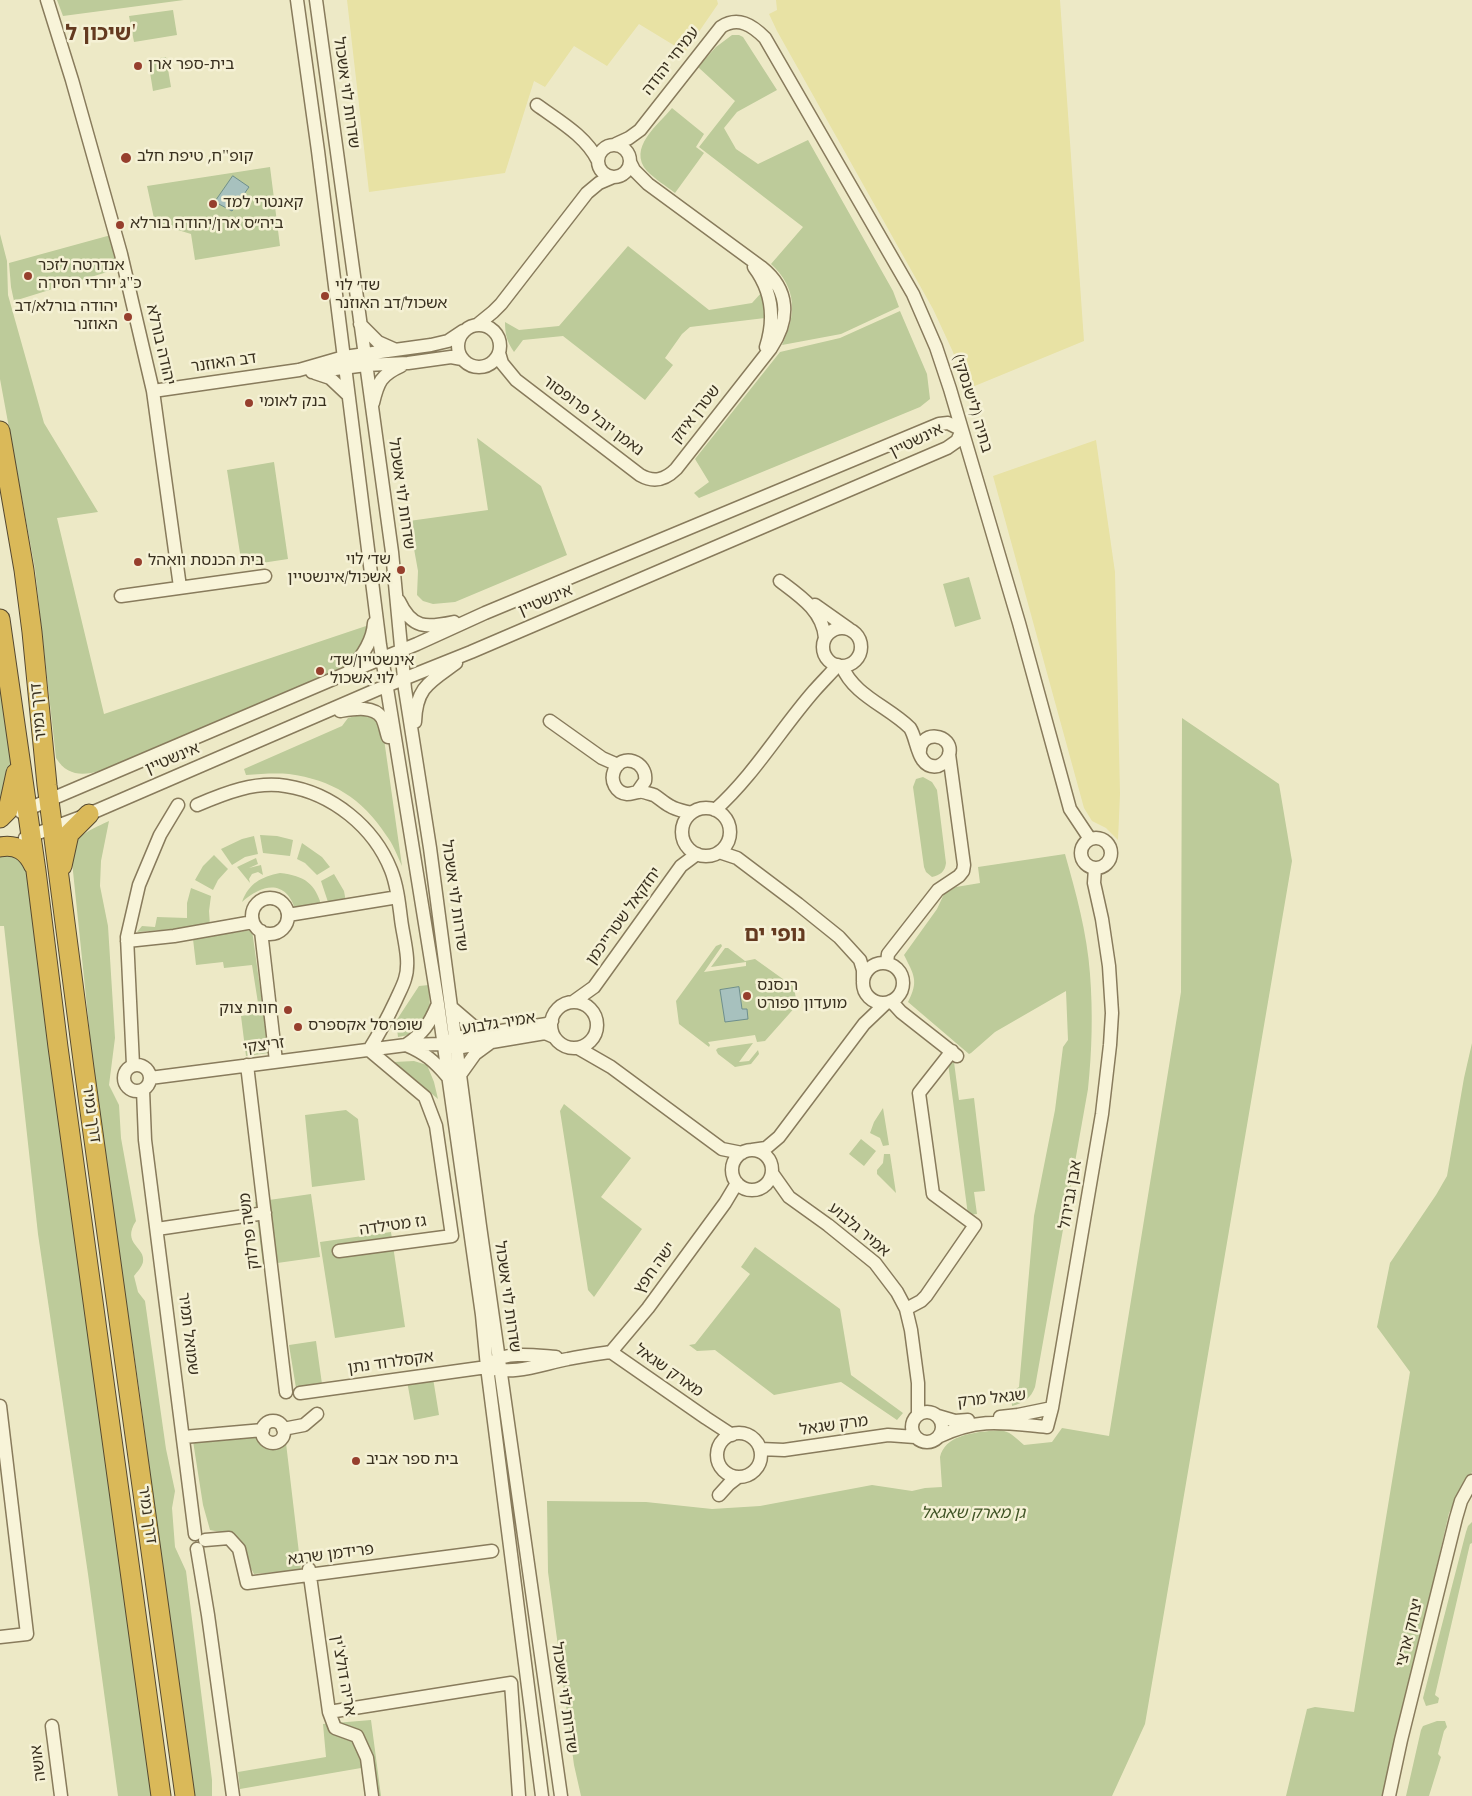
<!DOCTYPE html>
<meta charset="utf-8">
<style>
body{margin:0}
canvas{display:block;background:#ede9c6}
</style>
<canvas width="1472" height="1796"></canvas>
<script>
const g = document.querySelector('canvas').getContext('2d');
g.lineJoin = 'round';
function fillPath(path, color) { g.fillStyle = color; g.fill(path, 'evenodd'); }
function stroke(path, color, width, dash) { g.strokeStyle = color; g.lineWidth = width; g.lineCap = dash ? 'butt' : 'round'; g.setLineDash(dash || []); g.stroke(path); }
function write(font, color, halo, rows, align = 'center') {
  g.font = font + ' Spectral,"Noto Sans Hebrew",serif'; g.lineWidth = 5; g.setLineDash([]); g.textBaseline = 'middle'; g.strokeStyle = halo; g.fillStyle = color; for (const [text, x, y, turn = 0] of rows) {
    g.save(); g.translate(x, y); g.rotate((+turn || 0) * Math.PI / 180); g.textAlign = isNaN(turn) ? turn : align; if (halo) g.strokeText(text, 0, 0); g.fillText(text, 0, 0); g.restore();
  }
}
fillPath(new Path2D(`
 M57,0H184L63,16Z
 M173,10L177,35L134,42L129,16Z
 M732,35H739L743,37L777,90L737,112L724,128L736,149L758,164L808,140L893,291L899,307L841,334L782,345C797,314 797,288 771,264L803,227L699,147L735,101L698,67L716,47Z
 M166,57L171,87L153,91L148,60Z
 M672,108L704,134L696,147L704,153L675,193C666,186 655,179 647,171C627,148 658,125 672,108Z
 M270,167L280,246L195,260L191,234L155,223L147,186Z
 M0,234L7,261L8,295L44,423L98,512L57,518L104,714L369,625C369,645 353,660 339,672L118,766C95,772 71,783 56,758L35,569L0,379Z
 M111,235L120,268L14,301L11,287L9,263Z
 M628,246L709,310L752,303L762,292L765,318L690,327L682,334L665,358L673,365L645,400L563,336L523,340L514,352C507,342 505,334 505,322L519,330L559,326Z
 M900,311L927,374L930,399L920,407L699,498L694,493L709,482L695,459L780,352L840,338Z
 M477,438L541,486L567,555L455,602L433,604L423,601L417,595L418,571L409,521L488,510Z
 M274,462L288,559L242,566L227,470Z
 M969,577L981,619L955,627L943,584Z
 M0,668L13,754L11,784L0,812Z
 M359,715H369L378,719L384,739L402,866C397,855 393,844 386,835C362,798 332,780 289,774C275,773 260,774 246,775L244,769L342,726L348,718Z
 M1182,718L1279,784L1292,861L1145,1724L1112,1796H581L574,1765L548,1572L547,1501L646,1502L712,1509L760,1506L872,1485L912,1491L925,1488L942,1487L940,1457C945,1436 971,1433 989,1431C994,1431 1000,1429 1004,1431C1012,1433 1018,1440 1024,1445L1052,1442L1062,1428L1109,1436L1181,992Z
 M923,777L932,782L937,790L946,863C945,872 940,875 932,877L926,872L924,867L913,787L916,779Z
 M109,821L101,861L100,886L108,926L115,1038L109,1085L119,1105L121,1138L136,1221C121,1244 146,1247 143,1262C142,1267 137,1272 134,1276L138,1292L145,1301L166,1449L175,1491L172,1508L175,1547L186,1571L212,1780V1796H195L162,1565L140,1395L96,1094L71,852C75,834 95,828 109,821Z
 M260,835L277,836L293,840L290,856L263,853Z
 M254,836L258,854L245,857L232,865L221,849L242,839Z
 M302,843L322,857L330,867L317,875L305,863L297,859Z
 M0,851L27,861L155,1796H118L88,1574L38,1234L4,926H0Z
 M1065,854C1076,893 1087,933 1090,974C1093,1013 1092,1051 1088,1089L1035,1387C1031,1398 1024,1403 1012,1406L1011,1392L1019,1387L1034,1216L1055,1110L1063,1047L1068,1040L1066,991L995,1032L971,1053L969,1054L908,1002C919,981 914,975 904,955L937,909L944,894L956,887L980,883L978,867Z
 M214,855L228,869L218,880L213,890L195,880L203,866Z
 M256,858L258,864L249,868L261,865L263,875L258,872L252,874L249,879L250,883L237,867Z
 M280,873C305,876 315,883 322,907L296,912C287,879 263,883 242,902C249,883 261,877 280,873Z
 M334,874L344,891L346,902L329,905L321,881Z
 M191,888L211,896L209,911L210,926L137,932L142,926L155,927L157,917L187,918V903Z
 M252,930L269,1053L246,1056L241,1016L254,1014L252,1004L258,1003L252,965L224,968L223,962L196,965L193,939Z
 M721,944L722,946L704,972L746,966V962L711,967L725,948H728L745,961L755,959L794,987L797,1005L765,1041L757,1042L755,1035L708,1042L710,1045L709,1047L679,1024L676,1001L716,946Z
 M429,985L430,1010L414,1034L398,1037L396,1021L419,986Z
 M753,1043L739,1062L749,1061L758,1050L759,1054L751,1064L735,1067L718,1054L716,1050L718,1048Z
 M1472,1043V1472L1449,1513L1384,1796H1286L1307,1709L1315,1707L1354,1712L1410,1372L1377,1327L1390,1263L1436,1195L1447,1176L1464,1078Z
 M414,1061L427,1065L434,1082L438,1099L394,1062Z
 M954,1062L959,1100L974,1098L985,1191L974,1192L977,1214L968,1215L948,1063Z
 M564,1104L631,1158L601,1197L642,1229L594,1297L588,1290L560,1111Z
 M883,1108L889,1145L883,1146L880,1138L870,1133L874,1122Z
 M346,1110L358,1119L365,1180L312,1187L305,1115Z
 M861,1139L876,1151L864,1166L849,1154Z
 M884,1154H890L896,1193L877,1174V1170L883,1163Z
 M311,1194L320,1257L263,1265L255,1202Z
 M391,1232L405,1327L335,1338L320,1242Z
 M755,1247L840,1309L851,1375L903,1413L897,1420L841,1382L774,1395L715,1350L697,1351L689,1345L695,1344L750,1274L741,1267Z
 M316,1341L322,1384L296,1388L289,1345Z
 M433,1378L439,1415L414,1420L407,1381Z
 M253,1434L263,1444L277,1449L286,1443L301,1570L254,1574L247,1561L244,1544L230,1534L210,1530L203,1505L193,1441Z
 M1472,1522V1543L1470,1544L1435,1695L1439,1698L1438,1703L1426,1706L1423,1698L1466,1532L1468,1526Z
 M371,1720L381,1796H365L361,1768L240,1789L238,1772L326,1757L323,1724Z
 M1437,1721H1445L1447,1727L1444,1731L1438,1754L1441,1757L1429,1796H1406L1421,1730L1423,1726Z`), '#bdcb9a');
fillPath(new Path2D(`
 M347,0H717L718,4L685,52L639,24L607,66L574,46L545,87L534,81L505,173L369,192Z
 M776,0H1060L1084,341L965,390L953,352L933,309L777,31L769,14L777,10Z
 M1096,440L1115,572L1120,794L1118,840L1106,828L1092,821L1084,808L993,476Z`), '#e8e2a4');
const water = new Path2D(`
 M233,176L249,187L232,211L215,202Z
 M739,987L742,1009H747L748,1019L725,1022L720,990Z`);
fillPath(water, '#a7c1be');
stroke(water, '#6e8f8d', 1);
const minor = new Path2D(`
 M47,0L72,80L121,254L153,391L180,587
 M297,0L318,151L380,645L438,1004L482,1315L487,1367L542,1796
 M316,0L392,552L405,689L430,848L480,1226L561,1796
 M537,105C559,121 586,136 598,161
 M616,144L629,138L640,130L721,27C738,16 752,25 765,38L913,294L936,347L950,389L1019,623L1070,809L1090,839
 M598 161a16 16 0 1 1 32 0a16 16 0 1 1-32 0Z
 M754,267C772,291 775,319 766,347
 M360,324L378,342L396,350
 M458 346a21 21 0 1 1 42 0a21 21 0 1 1-42 0Z
 M477,325L493,312L501,304L587,193L599,183L613,177
 M499,353L502,363L516,380L640,475C654,483 665,480 676,469L771,348C790,319 790,290 761,267L648,184L634,170L630,162
 M312,372L366,365L408,363L451,357L462,359
 M315,373L330,378L347,394
 M153,391L299,370L344,357L431,345L448,341L463,331
 M373,403C378,382 381,375 401,366
 M780,581C800,596 823,611 825,638
 M121,596L265,576
 M399,601C412,629 426,628 454,622
 M815,605L849,629
 M823 647a19 19 0 1 1 38 0a19 19 0 1 1-38 0Z
 M842,666C853,695 889,707 910,728C918,740 917,770 938,766C943,764 947,761 949,755C955,733 917,728 920,755
 M349,671C361,658 373,641 374,623
 M340,711C353,709 374,705 382,718C385,724 386,731 388,737
 M550,721L602,758L618,765
 M415,722C416,687 430,682 456,663
 M638,791L645,781C648,761 621,752 614,771C610,781 616,793 627,794C632,794 635,792 639,792C642,791 650,794 654,795C659,798 664,803 670,806C676,810 684,811 691,813
 M197,805C225,793 255,781 286,786C332,793 374,827 391,870C397,885 399,902 401,919C403,937 411,961 405,979C403,986 399,993 396,1000C388,1017 379,1034 369,1050L425,1097L436,1126L452,1236L339,1251
 M682 832a24 24 0 1 1 48 0a24 24 0 1 1-48 0Z
 M715,810C754,775 780,730 814,691C822,682 830,674 838,665
 M21,812L373,662L417,644L485,613L939,424L948,423L962,430L957,441L947,448L471,652L376,690L89,814L25,838
 M1081 853a15 15 0 1 1 30 0a15 15 0 1 1-30 0Z
 M719,852L737,858L798,904L839,937L860,960L863,970V981
 M252 916a18 18 0 1 1 36 0a18 18 0 1 1-36 0Z
 M288,915L398,897
 M261,931L276,1061
 M127,941L174,936L253,922
 M887,963L888,954L938,890L959,876L963,871L964,865L949,754
 M863 983a20 20 0 1 1 40 0a20 20 0 1 1-40 0Z
 M891,1001L901,1012L957,1056
 M551 1025a23 23 0 1 1 46 0a23 23 0 1 1-46 0Z
 M573,1002L594,987L681,866L697,854
 M437,1006C429,1025 423,1033 406,1045C425,1053 434,1061 447,1076
 M451,1007L472,1025L490,1033
 M449,1041L455,1038L547,1024L552,1021
 M578,1048L611,1067L722,1149L742,1153
 M124 1078a13 13 0 1 1 26 0a13 13 0 1 1-26 0Z
 M133,1065L127,937L139,885L160,835L178,805
 M247,1065L286,1392
 M460,1075L475,1054L490,1043
 M150,1078L406,1045L442,1044L456,1048L545,1033L554,1037
 M143,1090L145,1140L195,1534
 M732 1170a20 20 0 1 1 40 0a20 20 0 1 1-40 0Z
 M752,1150L766,1148L779,1137L864,1024L886,1003
 M772,1173L789,1197L828,1225L875,1263L897,1292L906,1309L911,1330L918,1383V1415
 M157,1229L265,1213
 M906,1309L921,1301L926,1296L975,1225L933,1194L919,1093L952,1051
 M611,1352L648,1308L725,1203L737,1183
 M611,1352L706,1418L732,1435
 M493,1362C506,1351 539,1356 556,1357
 M300,1393L487,1367C514,1376 541,1364 568,1359C582,1356 597,1354 611,1352
 M0,1406L27,1634L0,1637
 M912 1427a15 15 0 1 1 30 0a15 15 0 1 1-30 0Z
 M938,1416L955,1421L968,1420
 M1000,1417L1018,1415L1052,1408
 M262 1432a11 11 0 1 1 22 0a11 11 0 1 1-22 0Z
 M283,1429L304,1425L317,1414
 M717 1455a22 22 0 1 1 44 0a22 22 0 1 1-44 0Z
 M940,1436C980,1417 1004,1423 1047,1427L1052,1408L1102,1114L1110,1045L1112,1013L1109,966L1102,919L1094,883L1095,868
 M184,1437L263,1430
 M760,1449L784,1450L888,1435L915,1437
 M719,1495L729,1484L738,1477
 M205,1540L229,1538L239,1549L247,1583L492,1551
 M197,1549L208,1615L233,1796
 M309,1569L329,1712L335,1728L357,1736L367,1758L372,1796
 M329,1712L511,1683L519,1796
 M52,1726L61,1796
 M1389,1796L1401,1740L1456,1518L1461,1501L1472,1481`);
const highway = new Path2D(`
 M0,431L24,570L32,632L47,785L84,1068L185,1796
 M0,619L36,871L58,1047L161,1796
 M0,818L8,810L16,773
 M0,847C17,844 27,851 34,866
 M62,866L69,834L89,814`);
stroke(minor, '#887b5c', 15);
stroke(highway, '#564930', 21);
stroke(minor, '#f8f4d9', 12);
stroke(highway, '#dab959', 19);
for (const [x, y, r, color] of [
 [138,66,5,"#963f2d"],
 [126,158,6,"#963f2d"],
 [213,204,5,"#963f2d"],
 [120,225,5,"#963f2d"],
 [28,276,5,"#963f2d"],
 [325,296,5,"#963f2d"],
 [128,317,5,"#963f2d"],
 [249,403,5,"#963f2d"],
 [138,562,5,"#963f2d"],
 [401,570,5,"#963f2d"],
 [320,671,5,"#963f2d"],
 [747,996,5,"#963f2d"],
 [288,1010,5,"#963f2d"],
 [298,1027,5,"#963f2d"],
 [356,1461,5,"#963f2d"]
]) { const dot = new Path2D(); dot.arc(x, y, r, 0, 2 * Math.PI); g.fillStyle = color; g.fill(dot); stroke(dot, '#f5f1d5', 2); }
write('16px', '#39301f', '#f5f1d5', [
 ["עמיחי יהודה",672,62,-52],
 ["שדרות לוי אשכול",345,93,82],
 ["יהודה בורלא",159,345,77],
 ["דב האוזנר",224,364,-8],
 ["בתיה (לישנסקי)",971,404,73],
 ["שטרן איזק",697,415,-52],
 ["נאמן יובל פרופסור",592,417,37],
 ["אינשטיין",917,442,-26],
 ["שדרות לוי אשכול",400,494,82],
 ["אינשטיין",546,602,-23],
 ["דרך נמיר",40,712,-95],
 ["אינשטיין",173,760,-23],
 ["שדרות לוי אשכול",453,896,82],
 ["יחזקאל שטרייכמן",625,917,-54],
 ["אמיר גלבוע",499,1025,-9],
 ["זריצקי",264,1047,-8],
 ["דרך נמיר",90,1114,82],
 ["אבן גבירול",1072,1195,-80],
 ["גז מטילדה",393,1227,-8],
 ["משה פרלוק",251,1231,-97],
 ["אמיר גלבוע",858,1231,40],
 ["ישה חפץ",656,1269,-54],
 ["שדרות לוי אשכול",506,1297,82],
 ["שמואל תמיר",187,1334,83],
 ["אקסלרוד נתן",391,1364,-8],
 ["מארק שגאל",668,1372,35],
 ["שגאל מרק",992,1400,-6],
 ["מרק שגאל",834,1427,-8],
 ["דרך נמיר",146,1515,82],
 ["פרידמן שרגא",331,1556,-7],
 ["יצחק ארצי",1411,1633,-76],
 ["אריה דולצ'ין",342,1676,80],
 ["שדרות לוי אשכול",563,1698,82],
 ["אושה",40,1763,-97]
]);
write('16px', '#39301f', '#f5f1d5', [
 ["בית-ספר ארן",148,66],
 ["קופ\"ח, טיפת חלב",137,158],
 ["קאנטרי למד",223,204],
 ["ביה״ס ארן/יהודה בורלא",130,225],
 ["אנדרטה לזכר",38,267],
 ["כ\"ג יורדי הסירה",38,285],
 ["שד׳ לוי",335,287],
 ["אשכול/דב האוזנר",335,305],
 ["יהודה בורלא/דב",118,308,"right"],
 ["האוזנר",118,326,"right"],
 ["בנק לאומי",259,403],
 ["שד׳ לוי",391,561,"right"],
 ["אשכול/אינשטיין",391,579,"right"],
 ["בית הכנסת וואהל",148,562],
 ["אינשטיין/שד׳",330,662],
 ["לוי אשכול",330,680],
 ["רנסנס",757,987],
 ["מועדון ספורט",757,1005],
 ["חוות צוק",278,1010,"right"],
 ["שופרסל אקספרס",308,1027],
 ["בית ספר אביב",366,1461]
], 'left');
write('italic 16px', '#415526', '#f5f1d5', [
 ["גן מארק שאגאל",973,1515]
]);
write('bold 21px', '#643a20', '#f5f1d5', [
 ["שיכון ל'",101,36],
 ["נופי ים",775,937]
]);
</script>
